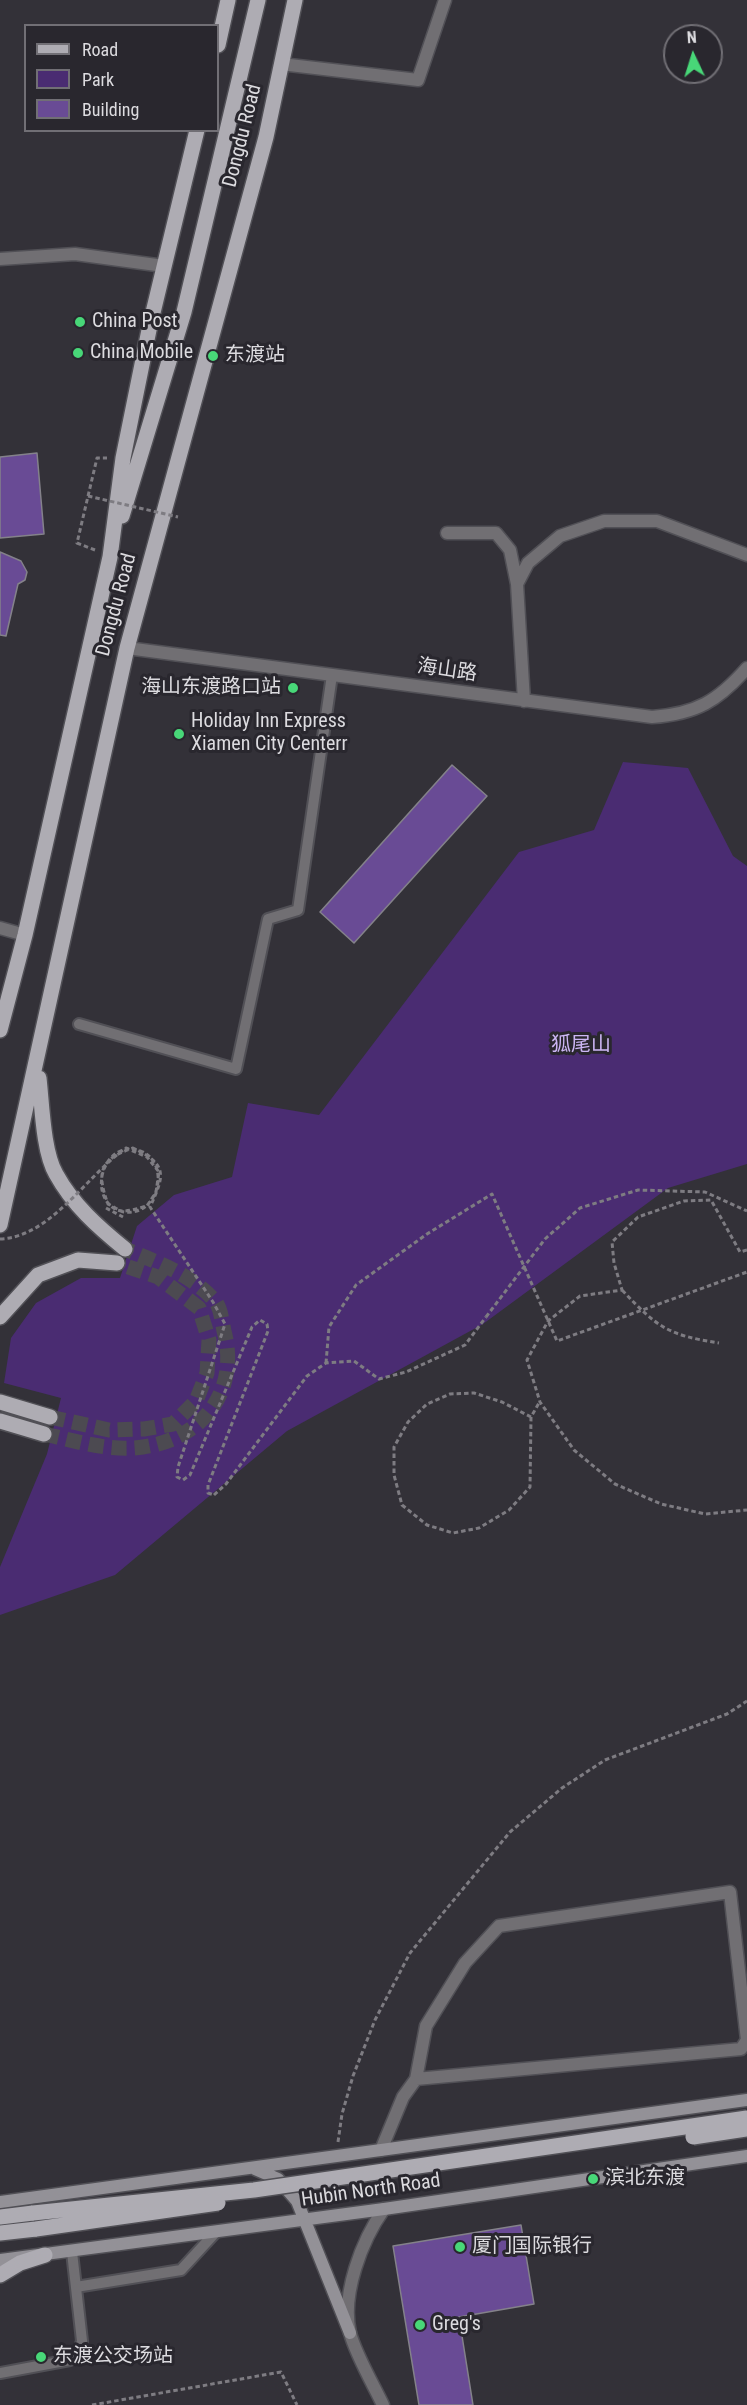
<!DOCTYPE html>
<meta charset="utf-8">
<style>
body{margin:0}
#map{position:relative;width:747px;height:2405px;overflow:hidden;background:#333138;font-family:"Roboto Condensed",sans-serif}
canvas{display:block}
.legend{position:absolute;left:24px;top:24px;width:195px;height:108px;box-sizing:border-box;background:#29272e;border:2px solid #716f75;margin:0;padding:8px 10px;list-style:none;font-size:18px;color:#dcdbdf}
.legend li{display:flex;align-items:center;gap:12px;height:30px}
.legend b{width:30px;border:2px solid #716f75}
.north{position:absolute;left:663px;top:24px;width:60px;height:60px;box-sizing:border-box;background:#29272e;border:2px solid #716f75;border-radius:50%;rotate:356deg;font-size:16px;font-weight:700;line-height:24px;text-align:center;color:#dcdbdf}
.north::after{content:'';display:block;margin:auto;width:21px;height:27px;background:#48d778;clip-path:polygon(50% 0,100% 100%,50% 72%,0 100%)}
</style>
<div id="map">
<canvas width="747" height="2405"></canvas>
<ul class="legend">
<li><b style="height:8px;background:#aeacb3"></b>Road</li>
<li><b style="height:16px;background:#4a2c72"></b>Park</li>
<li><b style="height:16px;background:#694b95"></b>Building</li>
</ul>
<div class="north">N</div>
</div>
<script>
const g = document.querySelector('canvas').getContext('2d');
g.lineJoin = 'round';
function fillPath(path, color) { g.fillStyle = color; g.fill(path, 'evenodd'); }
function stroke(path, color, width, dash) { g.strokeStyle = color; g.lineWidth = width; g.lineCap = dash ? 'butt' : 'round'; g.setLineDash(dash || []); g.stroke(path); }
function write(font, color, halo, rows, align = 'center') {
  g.font = font + ' "Roboto Condensed","Noto Sans SC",sans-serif'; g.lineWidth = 6; g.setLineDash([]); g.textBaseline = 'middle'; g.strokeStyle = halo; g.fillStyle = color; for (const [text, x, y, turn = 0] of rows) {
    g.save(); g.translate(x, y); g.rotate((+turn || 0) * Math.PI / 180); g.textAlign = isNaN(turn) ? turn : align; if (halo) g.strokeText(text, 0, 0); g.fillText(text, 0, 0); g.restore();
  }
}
fillPath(new Path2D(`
 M623,762L688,768L733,856L747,866V1164L668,1188L483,1324L287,1431L115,1575L0,1615V1567L47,1454L61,1398L4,1383L11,1338L36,1303L81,1278H120L137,1226L174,1195L232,1177L248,1103L319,1115L519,852L594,830Z`), '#4a2c72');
const building = new Path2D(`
 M37,453L44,534L0,538V457Z
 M0,552L21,561L27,572L25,580L18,584L6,636L0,635Z
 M452,765L487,796L354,943L320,912Z
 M521,2225L534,2304L459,2317L473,2405H419L393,2246Z`);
fillPath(building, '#694b95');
stroke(building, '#84828a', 1.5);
stroke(new Path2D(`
 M50,1417L109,1430L144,1429L173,1424L196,1401L207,1373L209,1340L199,1308L158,1277L117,1263
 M44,1434C76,1441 110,1452 143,1447C203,1439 240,1390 224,1331C222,1322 221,1308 215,1301C191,1274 157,1262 125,1249`), '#4c4a51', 15, [15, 8]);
const service = new Path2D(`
 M79,1024L236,1069L268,919L298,910L332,675
 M76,2287L181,2270L215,2233
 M0,2373L70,2360L77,2356L82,2341L72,2252`);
const minor = new Path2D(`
 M281,64L418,80L445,0
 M0,259L75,254L164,266
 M447,533H496L510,550L517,584
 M127,648L652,717C696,714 718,701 747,668
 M524,701L517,584L528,563L560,536L604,521H657L747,555
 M0,928L25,935
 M381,2150L403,2097L416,2079L426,2026L465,1963L499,1926L730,1892L747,2040L741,2049L416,2079`);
const tertiary = new Path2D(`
 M383,2405C373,2384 356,2355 350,2333C341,2294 362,2240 384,2209`);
const secondary = new Path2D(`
 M255,2169L278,2179L297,2201L350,2333
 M0,2202L747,2100
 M0,2260L384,2209L747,2156`);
const primary = new Path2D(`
 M218,45L228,0
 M122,516L184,312L258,0
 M0,1030L25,935L110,557L123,458L150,325L197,130
 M39,1078C42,1104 43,1152 56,1174C73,1205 98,1227 125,1249
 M0,1225L127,648L266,137L295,0
 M0,1317L38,1275L78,1260L117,1263
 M0,1402L50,1417
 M0,1421L44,1434
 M0,2217L33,2213
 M0,2233L36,2229
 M0,2275L20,2263L45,2255`);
stroke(service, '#515056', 14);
stroke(minor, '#515056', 15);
stroke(tertiary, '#515056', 15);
stroke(secondary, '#515056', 15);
stroke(primary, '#515056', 18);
stroke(new Path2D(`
 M95,550L77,543L97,458H107
 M106,1208L123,1217
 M747,1250L740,1252L711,1200L684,1201L638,1217L612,1242L614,1263L622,1290L580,1296L548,1321L527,1360L540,1402L574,1450L615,1484L661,1504L705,1514L747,1510
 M622,1290C657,1327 667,1335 719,1343
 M326,1363L329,1327L356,1285L427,1234L492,1194L557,1341L747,1272
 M531,1417L502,1402L474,1393L450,1394L427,1404L408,1422L394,1447V1475L402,1505L427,1525L453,1533L479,1528L509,1510L530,1487L531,1417L539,1403
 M214,1495L226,1484L307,1376L326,1363L354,1361L379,1379L406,1372L465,1345L486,1317
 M338,2142L342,2114L353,2076L375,2020L410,1953L510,1832L562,1788L605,1760L727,1714L747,1701
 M92,2405L281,2372L297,2405`), '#7e7c82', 3, [4.5, 3]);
stroke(service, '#716f73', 10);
stroke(minor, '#716f73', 12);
stroke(tertiary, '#716f73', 12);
stroke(secondary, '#939197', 12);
stroke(primary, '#aeacb3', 15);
const primaryBridge = new Path2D(`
 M693,2137L747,2129
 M33,2213L254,2190L747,2118
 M36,2229L218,2203`);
stroke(primaryBridge, '#515056', 18, []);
stroke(new Path2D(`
 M88,496L178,517
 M0,1239C51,1237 86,1176 126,1148L147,1157L159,1172L156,1192L147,1206C138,1208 124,1214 115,1209C88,1193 104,1141 138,1150C172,1160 160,1217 124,1212C119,1211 113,1206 108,1204C96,1172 100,1159 133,1148C169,1165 164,1176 150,1207L213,1302L225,1324L178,1467L177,1477L183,1480L190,1475L252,1327L260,1320L267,1324L268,1331L208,1485V1493L214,1495
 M486,1317L545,1239L580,1208L638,1190L705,1192L747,1211`), '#7e7c82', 3, [4.5, 3]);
stroke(primaryBridge, '#aeacb3', 15);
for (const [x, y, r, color] of [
 [80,322,6,"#48d778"],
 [78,353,6,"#48d778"],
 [213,356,6,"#48d778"],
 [293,688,6,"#48d778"],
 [179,734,6,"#48d778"],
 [593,2179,6,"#48d778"],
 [460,2247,6,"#48d778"],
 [420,2325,6,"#48d778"],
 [41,2357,6,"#48d778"]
]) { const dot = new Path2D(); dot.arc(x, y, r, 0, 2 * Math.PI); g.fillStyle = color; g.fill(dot); stroke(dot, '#29272e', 2); }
write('20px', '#dcdbdf', '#29272e', [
 ["Dongdu Road",243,136,-76],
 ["Dongdu Road",117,605,-75],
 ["海山路",447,671,8],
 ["Hubin North Road",371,2191,-8]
]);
write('20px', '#dcdbdf', '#29272e', [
 ["China Post",92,322],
 ["China Mobile",90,353],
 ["东渡站",225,356],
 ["海山东渡路口站",281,688,"right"],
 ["Holiday Inn Express",191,722],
 ["Xiamen City Centerr",191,745],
 ["滨北东渡",605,2179],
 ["厦门国际银行",472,2247],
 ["Greg's",432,2325],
 ["东渡公交场站",53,2357]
], 'left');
write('20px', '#ccb6f4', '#29272e', [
 ["狐尾山",581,1046]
]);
</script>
